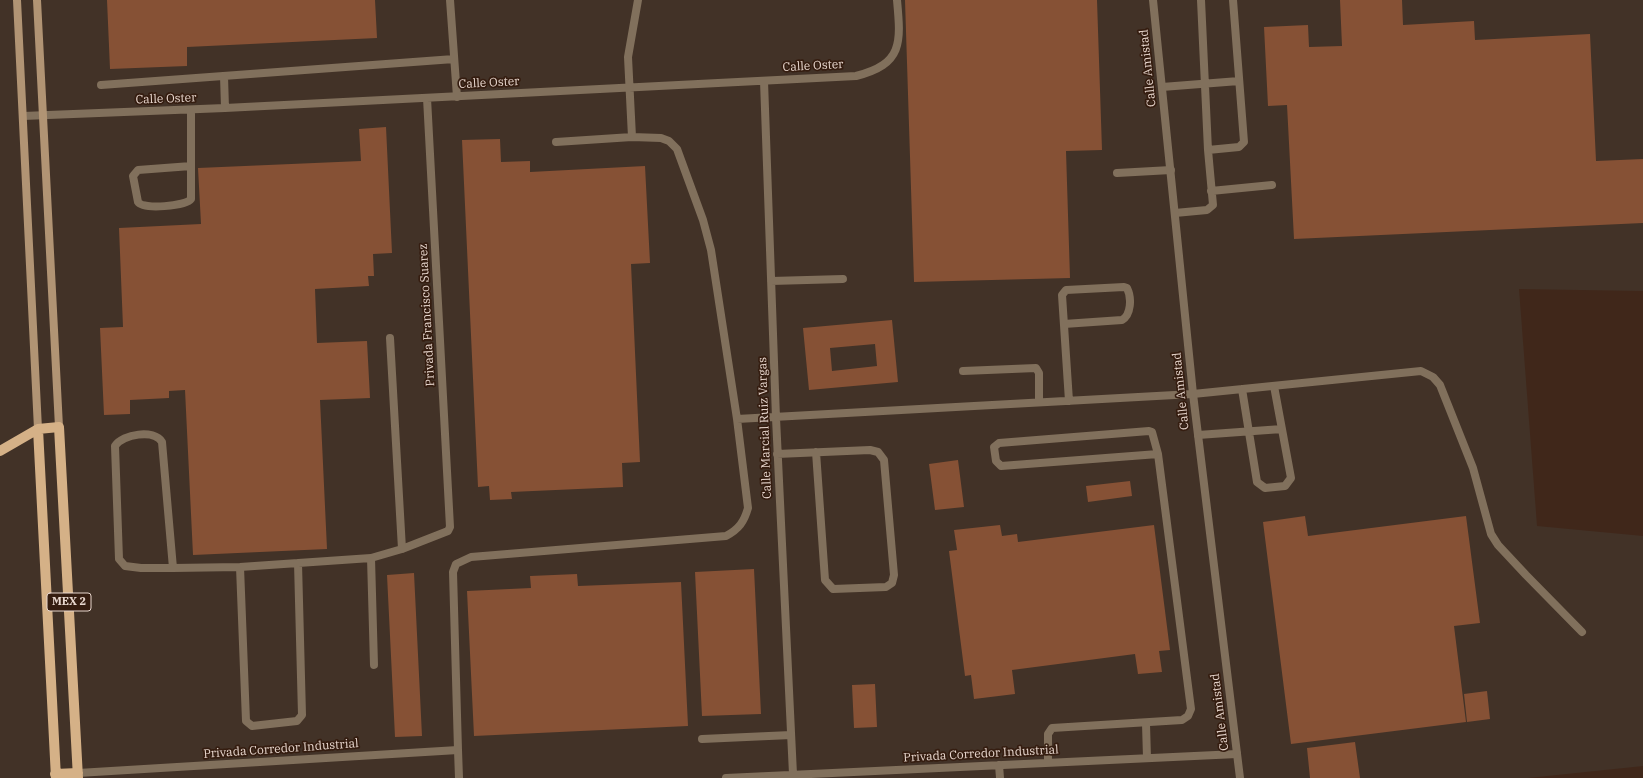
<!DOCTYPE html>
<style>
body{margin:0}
canvas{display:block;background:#40271a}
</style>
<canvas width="1643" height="778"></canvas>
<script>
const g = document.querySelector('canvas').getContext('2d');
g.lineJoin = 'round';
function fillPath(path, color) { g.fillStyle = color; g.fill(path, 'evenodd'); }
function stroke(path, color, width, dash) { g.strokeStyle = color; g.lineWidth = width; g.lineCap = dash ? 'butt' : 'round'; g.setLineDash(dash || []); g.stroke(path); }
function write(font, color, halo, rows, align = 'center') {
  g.font = font + ' "IBM Plex Serif",serif'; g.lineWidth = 3.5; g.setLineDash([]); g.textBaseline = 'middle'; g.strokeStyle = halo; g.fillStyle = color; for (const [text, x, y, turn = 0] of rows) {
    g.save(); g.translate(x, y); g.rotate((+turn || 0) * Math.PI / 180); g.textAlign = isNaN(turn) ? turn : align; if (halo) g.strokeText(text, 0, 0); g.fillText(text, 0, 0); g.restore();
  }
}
fillPath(new Path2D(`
 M0,0H1643V291L1519,289L1537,526L1643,536V766L1528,778H0Z`), '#423227');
fillPath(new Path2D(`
 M107,0H375L377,38L187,47V66L110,69Z
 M905,0H1097L1102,150L1066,151L1070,278L914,282Z
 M1340,0H1402L1403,25L1474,21L1475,40L1590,34L1596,161L1643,159V223L1294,239L1287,105L1268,106L1264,27L1308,25L1309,47L1342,46Z
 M386,127L392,253L373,254L374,276H368L369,286L315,289L317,343L367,341L370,398L320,400L327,549L193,555L185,390L169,391V398L130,400V414L104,415L100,328L123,327L119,228L201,224L198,168L361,161L359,129Z
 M500,139L501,162L530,161V172L645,166L650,263L631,264L640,462L622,463L623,487L511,492L512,499L490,500L489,486L478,487L462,140Z
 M892,320L898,382L809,390L803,328ZM875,344L877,366L832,371L830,348Z
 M958,460L964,507L935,510L929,464Z
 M1130,481L1132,496L1088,502L1086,486Z
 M1305,516L1308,536L1466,516L1480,623L1454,626L1466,722L1291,744L1263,522Z
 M1000,525L1002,536L1017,534L1018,542L1154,525L1170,650L1159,651L1162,672L1138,674L1135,654L1012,670L1015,694L974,699L971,675L965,676L949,551L957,550L954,530Z
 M754,569L761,714L702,716L695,572Z
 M414,573L422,736L395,737L387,575Z
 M577,574L578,586L681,582L688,726L474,736L467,591L531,588L530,576Z
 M875,684L877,727L854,728L852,685Z
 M1487,691L1490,719L1467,722L1464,694Z
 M1355,742L1360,778H1310L1307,748Z`), '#865135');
stroke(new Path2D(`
 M450,0L457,97
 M224,76L225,108
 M764,81L776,418L793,774
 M101,85L454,59
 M1162,87L1239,81
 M191,110V199C186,206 143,210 138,202L133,176L138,170L191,166
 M23,116L225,108L856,76C903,64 901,43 897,0
 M632,137L628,57L638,0
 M1208,150L1239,147L1244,142L1233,0
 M1117,173L1171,170
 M1211,191L1272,185
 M1175,213L1207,210L1213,205L1208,150L1201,0
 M771,281L843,279
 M1064,324L1122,320C1131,315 1132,298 1127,288L1124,287L1066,290L1062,295L1069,401
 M390,338L402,549
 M963,371L1036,368L1039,373V402
 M1242,389L1257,482L1265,488L1285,486L1291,478L1274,386
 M737,419L1193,394L1421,371L1433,377L1440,385L1473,468L1491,534L1498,545L1526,575L1582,632
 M1198,435L1282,429
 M777,454L870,450L878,452L884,460L894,575L892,583L886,587L833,589L825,580L816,452
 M371,558L374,665
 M240,567L246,721L252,726L297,721L302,715L298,563
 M173,568L162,442C154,429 123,434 115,446L119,559L125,566L141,568H173L240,567L371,558L402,549L448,531L450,527L427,98
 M1146,724L1147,758
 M702,739L791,735
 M458,750L453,572L456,564L471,557L726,536C739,529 744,522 748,508L737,419L711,250L703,220L677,149L669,141L661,138L632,137L556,142
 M1048,763V734L1052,728L1182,720L1188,716L1191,709L1158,454L1152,432L1149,431L999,443L994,447L996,461L1001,466L1158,454
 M999,765L1000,778
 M78,773L458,750L459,778
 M726,778L1237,754`), '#81705c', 8);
stroke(new Path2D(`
 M1153,0L1193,394L1240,778`), '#81705c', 8);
stroke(new Path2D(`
 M17,0L38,429
 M37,0L59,427`), '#b19474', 8);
stroke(new Path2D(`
 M38,429L56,778
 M0,451L38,429L59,427L78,778
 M55,774L78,773`), '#d5b187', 10);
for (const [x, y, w] of [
 [69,602,44]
]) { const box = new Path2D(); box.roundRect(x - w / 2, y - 9, w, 18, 3); g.fillStyle = '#351d10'; g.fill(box); stroke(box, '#e8d7ce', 1); }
write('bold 11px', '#e8d7ce', null, [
 ["MEX 2",69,602]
]);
write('12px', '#e8d7ce', '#351d10', [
 ["Calle Oster",813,66,-3],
 ["Calle Amistad",1148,68,-96],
 ["Calle Oster",489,83,-3],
 ["Calle Oster",166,99,-2],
 ["Privada Francisco Suarez",427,315,-93],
 ["Calle Amistad",1181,391,-96],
 ["Calle Marcial Ruiz Vargas",765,428,-92],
 ["Calle Amistad",1220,712,-97],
 ["Privada Corredor Industrial",281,749,-4],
 ["Privada Corredor Industrial",981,754,-3]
]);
</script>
